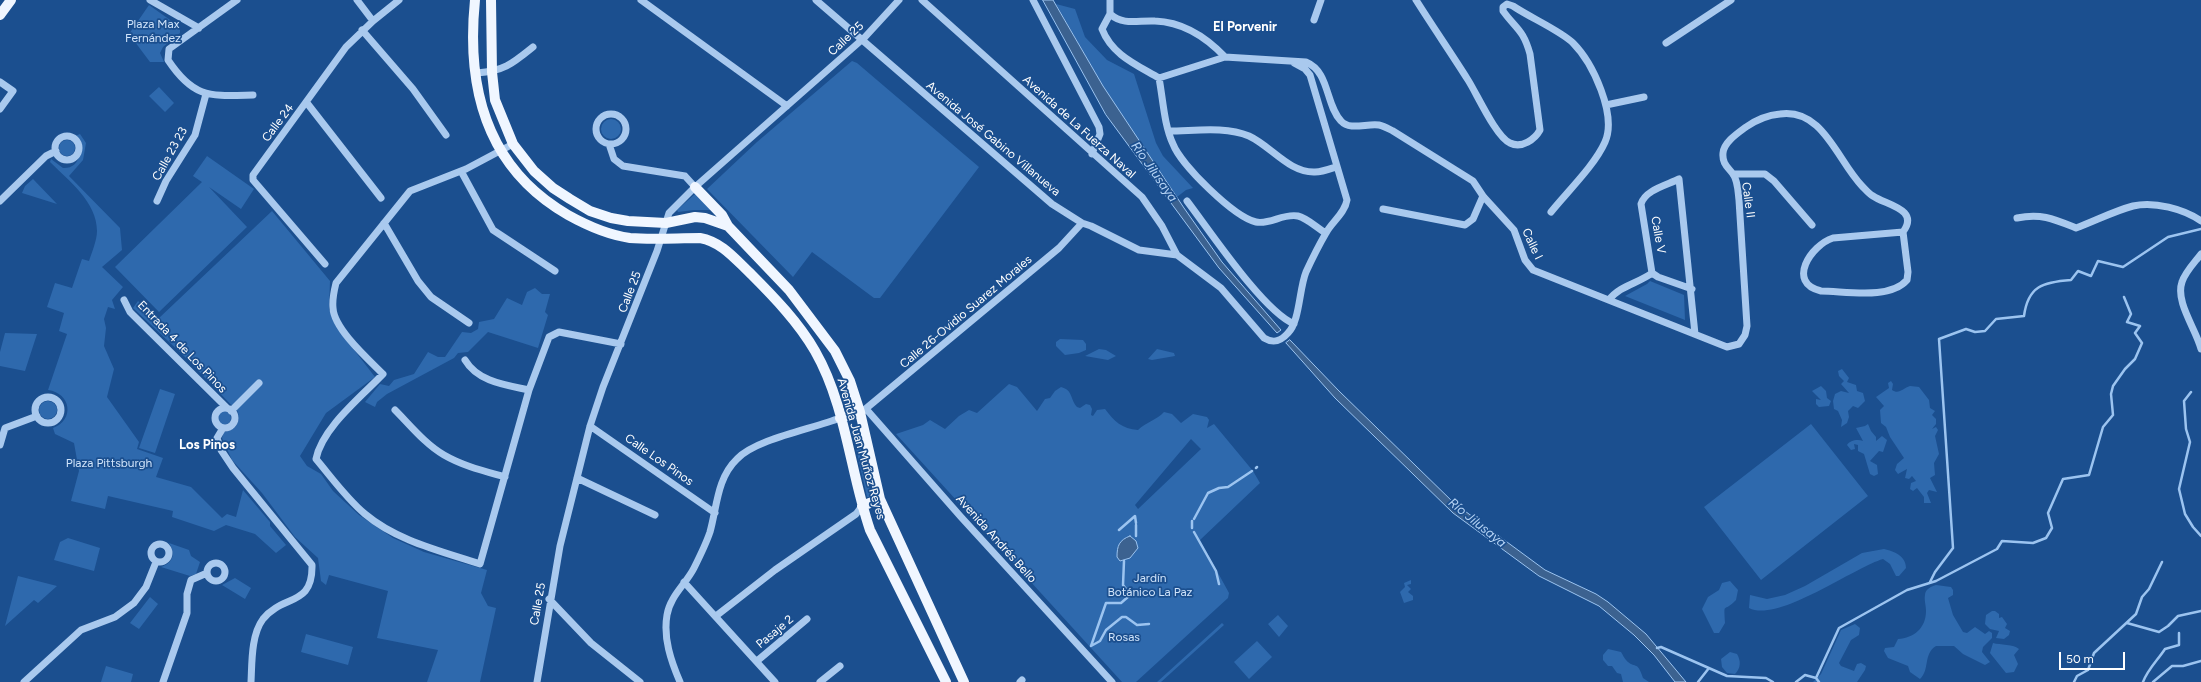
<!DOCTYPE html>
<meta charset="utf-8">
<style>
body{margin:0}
#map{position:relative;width:2201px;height:682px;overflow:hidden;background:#1b4f8f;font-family:Figtree,sans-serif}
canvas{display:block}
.scale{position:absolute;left:2059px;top:652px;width:66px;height:18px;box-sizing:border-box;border:2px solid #fff;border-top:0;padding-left:5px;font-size:12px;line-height:14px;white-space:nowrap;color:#fff;-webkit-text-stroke:3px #1b4f8f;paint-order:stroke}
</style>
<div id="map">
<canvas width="2201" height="682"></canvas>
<div class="scale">50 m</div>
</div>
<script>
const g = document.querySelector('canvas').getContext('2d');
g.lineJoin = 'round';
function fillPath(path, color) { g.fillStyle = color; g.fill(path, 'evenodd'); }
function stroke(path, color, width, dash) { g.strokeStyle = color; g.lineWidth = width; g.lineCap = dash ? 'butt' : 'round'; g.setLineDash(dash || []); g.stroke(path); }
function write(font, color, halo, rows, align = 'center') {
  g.font = font + ' Figtree,sans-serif'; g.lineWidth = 3.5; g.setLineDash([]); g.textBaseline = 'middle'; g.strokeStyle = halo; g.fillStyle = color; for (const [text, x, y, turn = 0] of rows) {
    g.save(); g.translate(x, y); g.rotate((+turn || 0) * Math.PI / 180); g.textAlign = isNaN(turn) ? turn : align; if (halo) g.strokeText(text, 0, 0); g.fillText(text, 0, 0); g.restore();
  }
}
fillPath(new Path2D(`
 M1056,4L1075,9L1085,37L1107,60L1134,74L1156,143L1163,156L1193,188L1186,190L1177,197L1103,86Z
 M149,5L180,27V33L163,47L160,53L164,62H150L129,34Z
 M852,61L857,63L979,167L880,298H874L812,252L793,277L707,189L757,142Z
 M159,87L174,103L165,112L149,96Z
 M601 129a10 10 0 1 1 20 0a10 10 0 1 1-20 0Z
 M80,134L86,143L83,160L69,176L120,228L122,250L102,267L123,287L112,300L115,309L108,307L104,319L106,328L104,346L114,369L107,397L139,442L137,449L163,458L156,477L191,487L222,518L227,514L236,517L243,490L270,522V526L286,545L276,553L255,534L226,525L214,531L172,517L173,511L108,496L105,509L71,501L79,471L74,443L55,434L53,428C75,420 71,393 48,390L67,334L59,331L64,313L47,307L55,283L72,288L82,259L89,261C92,252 97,240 97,231C97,202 69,181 50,162L51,159L63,168C81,169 83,148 75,136Z
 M59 148a8 8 0 1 1 16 0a8 8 0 1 1-16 0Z
 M207,156L254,189L241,209L209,187L247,227L159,312L115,267L202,182L193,176Z
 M33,179L57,204L22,193L25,186Z
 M695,194L711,210H694L678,212L677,210Z
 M272,211L330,281L329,309L341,333L375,377L326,413L300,456L307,466L321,474L333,491L359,515L393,538L424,552L487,570L481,593L488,606L496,608L480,682H427L438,650L377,638L388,591L329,575L326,585L321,581L318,558L295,537L262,493L232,460L222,438L224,432C236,430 240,424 238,412L185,357L133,308L138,301L158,319Z
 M1650,281L1684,295L1685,320L1625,296L1647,284Z
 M535,288L542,294H550L545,312L548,315L538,348L488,332L468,352L458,353L454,358L387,394L377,402L375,407L365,402L380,384L389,386L394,380L414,374L428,352L438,357H445L462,332L471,333L478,329L479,322L494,319L507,298L522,305L527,292Z
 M5,333L37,334L25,371L0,366V352Z
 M1060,339L1083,340L1086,344V350L1079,353L1065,355L1056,346V342Z
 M1099,349L1106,350L1116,356L1108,360L1085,356Z
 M1157,349L1174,353L1175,356L1152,360L1148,359Z
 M1842,369L1849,378L1847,382L1856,385L1857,391L1863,393L1865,401L1858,408L1853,406L1848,411L1849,417L1847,423L1841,427L1842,420L1838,411L1834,409L1833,401L1835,394L1841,391L1849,393L1841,384L1844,381L1839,376L1838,371Z
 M1891,381L1893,384L1892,390C1899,395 1903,388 1910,386C1913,386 1917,387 1919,387L1929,400L1930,408L1935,411L1932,415L1936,419V424L1932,429L1936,427L1938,430L1935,436L1939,454L1934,463L1935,475L1930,478L1937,492L1929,490L1927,493L1931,503H1924V497L1917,488L1913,491L1910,489L1911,483L1916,481L1912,476L1909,479L1905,478L1907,469L1898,474L1895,470L1897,464L1904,458L1890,437L1886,427L1881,423L1880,410L1884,406L1876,397L1889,388L1888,383Z
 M1009,384L1017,387L1037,411L1045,399L1050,398L1055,391L1061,387C1073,390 1070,399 1077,407L1080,408L1086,404L1090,405L1092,409L1091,415L1093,416L1097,410L1105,409C1114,421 1122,429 1138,430C1146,422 1157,420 1164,412L1172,414L1181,423L1193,414L1207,417L1209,420L1207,428L1214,424L1253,471L1260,483L1200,540L1229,593L1228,598L1136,682H1122L896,434L923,425L930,420L945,429L959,416L969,410L977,413ZM1191,439L1201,449L1138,509L1135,505Z
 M1821,386L1826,391L1827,398L1831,401L1829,406L1819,407L1816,404V399L1821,400L1812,391Z
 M160,389L175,394L155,453L139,448Z
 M39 410a9 9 0 1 1 18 0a9 9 0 1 1-18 0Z
 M217 418a7 7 0 1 1 14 0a7 7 0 1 1-14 0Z
 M1811,424L1868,496L1761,580L1704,507Z
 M1868,424L1871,431L1876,437V441L1882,436L1887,440L1883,452L1879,451L1870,461L1877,465L1878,474L1874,476L1870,474L1864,454L1858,451V445L1854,444L1855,449L1851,450L1847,445C1850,440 1858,439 1863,441L1856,428L1865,426Z
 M855,432L858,434L871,495L870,497H867L853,435Z
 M68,538L100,548L94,571L54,560L60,542Z
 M169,543L189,550L191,556L200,562L196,574L190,576L161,567C173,563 176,554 169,543Z
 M1884,549C1894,551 1906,556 1906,568L1899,576H1896L1890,564L1883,559C1853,568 1778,623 1749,608L1750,595L1767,599L1785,595L1805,586L1862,553Z
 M18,576L57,586L38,603L34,600L5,626Z
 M235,578L251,588L245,599L222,585Z
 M1411,580V584L1407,585L1411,589L1408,592L1413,596V600L1404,603L1400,592L1405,587L1404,583Z
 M1730,581L1738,590L1736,600C1723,614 1724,600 1725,623L1719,633H1714L1702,609L1708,597L1719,590L1722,583Z
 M1936,585L1951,587L1953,590V595L1948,598L1953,615L1963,632L1967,633L1975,627L1985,634L1989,631L1992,633V638L1983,647L1982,652L1990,662L1985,665L1963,654L1954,646H1936C1923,654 1930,670 1920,679L1910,672L1908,666L1888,658L1884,651L1885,648L1894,647L1898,639C1914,638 1926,628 1926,611C1926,605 1924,600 1925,595C1925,589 1932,586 1936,585Z
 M150,597L158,604L139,629L130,623Z
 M1992,611H1995L1999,614V618L2002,617L2007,624L2005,628L2010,631L2009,635L2004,639L1996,638L1999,631L1990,629L1985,624L1986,615Z
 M1278,615L1288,626L1279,637L1268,624Z
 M1222,623L1224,625L1161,682H1157Z
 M1855,624L1860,628L1859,635L1851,640L1839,663L1841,666L1854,671L1857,664L1861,663L1866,666L1865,670L1857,682H1813L1821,674L1841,630Z
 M306,634L353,647L348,665L301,652Z
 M1257,641L1272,657L1249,679L1234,662Z
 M1993,643C2000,645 2014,644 2019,649L2014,655L2018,664L2014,672L2006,673L1990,653Z
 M1608,649L1621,652C1623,655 1624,658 1626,660C1635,670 1637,659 1643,678L1649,682H1623L1621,674L1617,673L1612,666H1608L1603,660V655Z
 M1730,652L1737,654C1741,661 1741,668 1735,674L1727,673L1722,667L1721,659Z
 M106,666L133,674L131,682H101Z`), '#2e69ad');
const water = new Path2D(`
 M1043,0H1053L1103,86L1184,208L1222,262L1281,330L1277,333L1219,268L1106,115Z
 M1290,340L1339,391L1454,503L1545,570L1596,594L1608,602L1646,634L1686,682H1675L1654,655L1634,635L1599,606L1539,576L1453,513L1335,398L1286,343Z
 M1130,536L1136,541L1138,548L1130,558L1120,561L1117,557C1117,546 1119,540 1130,536Z`);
fillPath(water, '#3c6290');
stroke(water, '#9cc4f0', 1);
stroke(new Path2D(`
 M2191,392L2184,401L2186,429L2190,442L2179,489L2185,514L2193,527L2201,536
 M1256,468L1257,467
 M1194,519L1208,493L1219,488L1228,487L1252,471
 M1192,521V528
 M1136,525V536
 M1119,530L1135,516L1136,523
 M1194,532L1216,571L1219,584
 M1124,561L1123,585L1129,593V596L1121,603H1106L1091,646L1100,641L1106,630L1122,617H1126L1137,625L1149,624
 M1930,582L1935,572L1953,548L1939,339L1966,329L1975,332L1985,331L1996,319L2024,316C2028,286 2043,282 2071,280L2078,271L2091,276L2098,261L2123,267L2168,237L2201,229
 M2127,623L2159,632L2168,626L2178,616L2201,611
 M1657,648L1661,647L1727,676L1766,678L1773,682
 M1816,678L1839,628L1907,590L1936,581L1997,549L2002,541L2033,543L2046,538L2052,528L2048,513L2063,479L2089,475L2103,427L2113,415L2111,394L2113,386L2125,369L2135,359L2142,343L2135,333L2140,326L2127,322L2131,314L2124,297
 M1698,682L1709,668
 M1796,682L1805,675L1816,678L1819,682
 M2074,682L2077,676L2088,670L2094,653L2136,614L2142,597L2149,589L2162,562
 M2143,682C2148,669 2157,661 2165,649L2179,645V633
 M2153,682L2172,666H2183L2201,661`), '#9cc4f0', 2.5);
stroke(new Path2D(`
 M150,0L199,28
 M237,0L169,49L168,60C194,99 210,96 253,95
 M357,0L373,21
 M641,0L787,106
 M816,0L1052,204L1082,223L1091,226L1139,250L1177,255
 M922,0L1142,197L1162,226L1177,255L1221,288L1264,338C1274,344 1281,341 1288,333C1300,321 1299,289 1306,272C1312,259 1319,245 1326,233C1332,222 1345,213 1347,200L1310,75L1305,69L1294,63
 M1033,0L1099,127L1100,134L1092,154
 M1110,0V14C1124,26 1138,20 1155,21C1183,22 1206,37 1225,57
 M1416,0C1433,27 1451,53 1468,80C1477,94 1496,137 1510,143C1522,149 1535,139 1540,130L1530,54C1523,29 1516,29 1503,11V7L1507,4L1513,6C1529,17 1561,31 1573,43C1593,63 1617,115 1605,142C1595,165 1567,192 1551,212
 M1110,14L1102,29C1112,55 1137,65 1159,78L1225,57L1306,62C1330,72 1325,104 1341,121C1350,131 1367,123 1379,125C1384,126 1389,129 1393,131L1473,181L1483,196L1514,230L1525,260L1533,270L1727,347L1739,344L1745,335L1747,326L1739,200C1738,192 1738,181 1733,174C1728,167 1722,164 1723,153C1724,142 1738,133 1746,127C1756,120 1769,115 1780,114C1823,108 1837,160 1862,186C1865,189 1869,194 1873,196C1886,205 1920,209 1903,232
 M1314,20L1321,0
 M362,30L413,89L446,135
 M1666,43L1731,0
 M477,73C504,71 512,64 533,47
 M1159,78C1163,99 1164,125 1173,144C1181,165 1234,217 1256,222C1270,225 1283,213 1298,216C1307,218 1317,228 1326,233
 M0,82L13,91L0,109
 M307,103L381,198
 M1606,105L1644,97
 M596 129a15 15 0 1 1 30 0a15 15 0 1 1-30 0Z
 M1169,131C1194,131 1225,126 1249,136C1271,146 1289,173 1315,172C1322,172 1330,169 1336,167
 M55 148a12 12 0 1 1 24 0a12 12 0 1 1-24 0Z
 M513,144L466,169L410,191L336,283C334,291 332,299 333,308C334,329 368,359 383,374C361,397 322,428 316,459C332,478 346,498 365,514C397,541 441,551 480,564L529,390L549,337L559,332L621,344
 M609,144L614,159L623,166L685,176L695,187
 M461,171L493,230L555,271
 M1733,174H1765L1774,181L1812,225
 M0,201L46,156L56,151
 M157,201L166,181L195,135L206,94
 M1187,201C1210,231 1263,311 1294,324
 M1383,209L1465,225L1473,219L1483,196
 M2017,218C2041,213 2054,219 2076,228C2095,221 2114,211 2133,206C2154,201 2184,209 2201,221
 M384,223L418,281L431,297L469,323
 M1903,232L1908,272L1907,280C1890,300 1845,291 1821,291C1786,283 1811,245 1833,238Z
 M2201,254C2195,262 2185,272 2182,282C2175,302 2196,329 2201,349
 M325,264L253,180V175L346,47L373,21L399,0
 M1692,289L1658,277L1652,273L1641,204C1645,190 1667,185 1679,179L1695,334
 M124,300L130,312L227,408
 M1609,300C1619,286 1639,283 1652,273
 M465,360C478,382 506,385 529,390
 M35 410a13 13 0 1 1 26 0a13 13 0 1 1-26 0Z
 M215 418a10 10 0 1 1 20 0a10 10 0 1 1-20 0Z
 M395,410C410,425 425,444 444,455C463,466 484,471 505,477
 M867,410L961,517L1112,682
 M231,411L259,383
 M863,411L1059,248L1082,223
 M590,426L715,513
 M223,428L217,438L221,450L233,468L312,565C313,607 283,594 263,619C251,635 252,663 251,682
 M0,445L5,428L37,416
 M577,478L655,515
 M151 553a9 9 0 1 1 18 0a9 9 0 1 1-18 0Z
 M207 572a9 9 0 1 1 18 0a9 9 0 1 1-18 0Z
 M684,582L775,682
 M549,599L591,643L640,682
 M716,616L775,570L856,514L862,506
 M757,661L807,619
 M24,682L81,630L115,617L134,603L146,587L156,562
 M163,682L187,613V594L191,580L207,573
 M537,682L560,546L590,426L603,387L657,251L669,213L695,187L865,37L899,0
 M680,682C671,661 663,638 667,615C670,596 686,584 694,568C700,556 706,544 710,532C717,507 717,478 737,459C756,439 812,429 840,418
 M820,682L840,666
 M1020,682L1022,680`), '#a9c9ee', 7);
stroke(new Path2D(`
 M475,0C466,88 486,168 568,215C586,225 609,235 630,238C653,240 677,238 700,238C722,242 735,259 751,274C774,297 799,323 815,351C846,405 850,472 870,530L946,682
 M491,0L492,72L495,100L513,144L534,171L553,188L570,199L590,211L611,218L628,221L666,223L695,217L705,218L728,226L789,290L835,351L850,381L860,412L880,499L964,682
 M0,15L11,0
 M695,187L722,215L728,226
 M840,418L860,412
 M862,506L880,499`), '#f0f6ff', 10);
write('12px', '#cfe3fa', '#1b4f8f', [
 ["Plaza Max",153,24],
 ["Fernández",153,38],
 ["Plaza Pittsburgh",109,463],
 ["Jardín",1150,578],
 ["Botánico La Paz",1150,592],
 ["Rosas",1124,637]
]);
write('12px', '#fff', '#1b4f8f', [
 ["Calle 25",846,39,-43],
 ["Calle 24",278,123,-53],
 ["Avenida de La Fuerza Naval",1079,127,42],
 ["Avenida José Gabino Villanueva",993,139,40],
 ["Calle 23 23",170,154,-61],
 ["Calle II",1748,200,82],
 ["Calle V",1658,235,80],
 ["Calle I",1532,244,65],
 ["Calle 25",630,292,-69],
 ["Calle 26-Ovidio Suarez Morales",966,312,-40],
 ["Entrada 4 de Los Pinos",182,347,46],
 ["Avenida Juan Muñoz Reyes",861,449,74],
 ["Calle Los Pinos",659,460,35],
 ["Avenida Andrés Bello",996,539,48],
 ["Calle 25",538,604,-80],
 ["Pasaje 2",775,632,-40]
]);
write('bold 13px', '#fff', '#1b4f8f', [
 ["El Porvenir",1245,27],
 ["Los Pinos",207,445]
]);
write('italic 13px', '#b5d3f5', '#1b4f8f', [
 ["Río Jilusaya",1154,172,55],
 ["Río Jilusaya",1477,523,39]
]);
</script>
